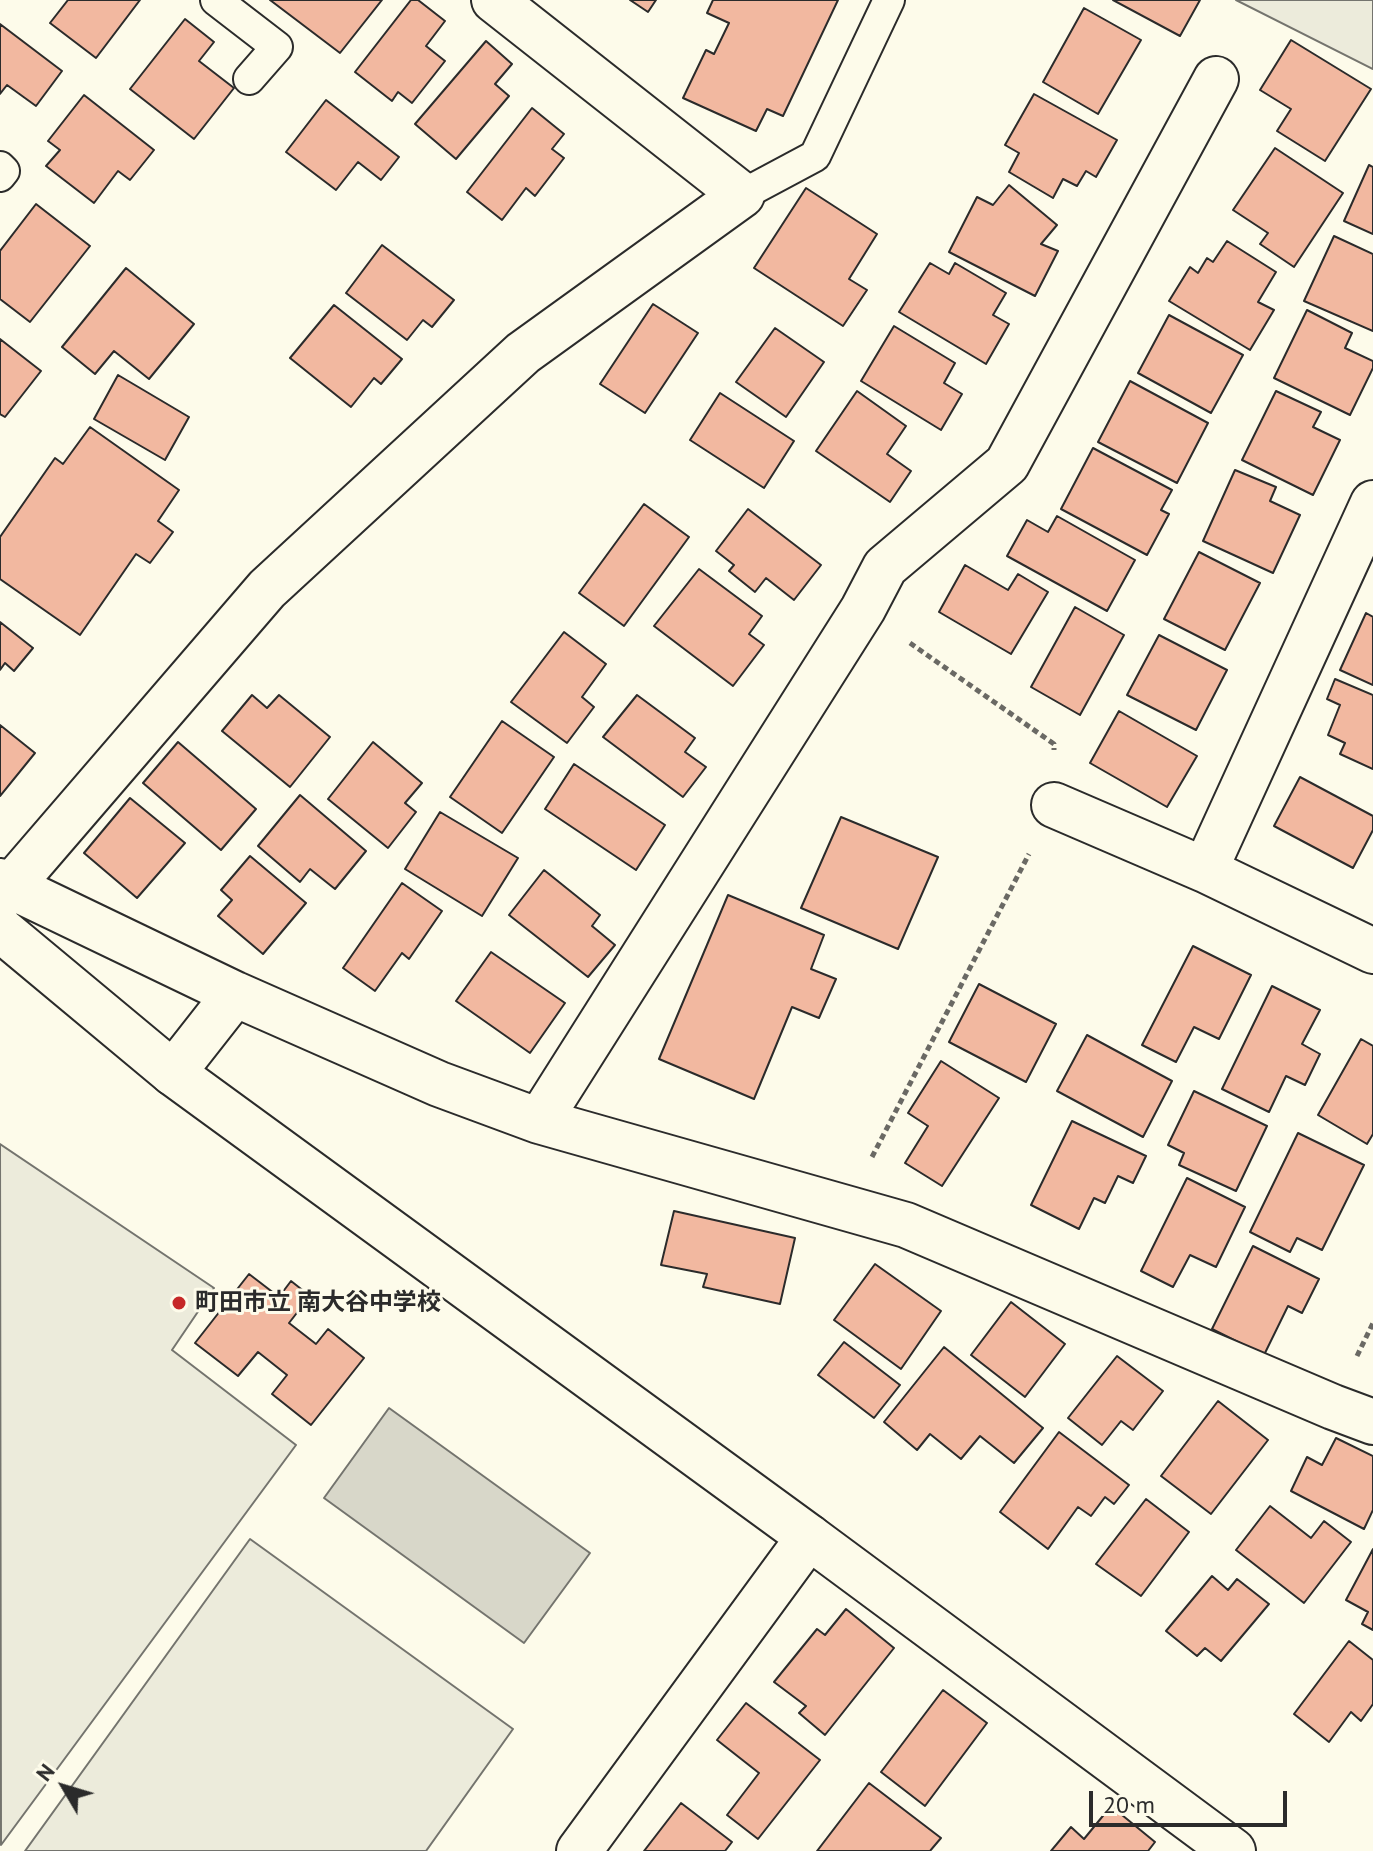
<!DOCTYPE html>
<meta charset="utf-8">
<style>
body{margin:0}
#map{position:relative;width:1373px;height:1851px;overflow:hidden;background:#fdfbea;font-family:"PT Sans",sans-serif}
canvas{display:block}
.north{position:absolute;left:24px;top:1747px;width:80px;height:80px;-webkit-text-stroke:6px #fdfbea;paint-order:stroke;rotate:308deg;font-size:22px;font-weight:700;line-height:32px;text-align:center;color:#2b2b2b}
.north::after{content:'';display:block;margin:auto;width:28px;height:36px;background:#2b2b2b;clip-path:polygon(50% 0,100% 100%,50% 72%,0 100%)}
.scale{position:absolute;left:1089px;top:1791px;width:198px;height:36px;box-sizing:border-box;border:4px solid #2b2b2b;border-top:0;padding-left:10px;font-size:24px;line-height:28px;white-space:nowrap;color:#2b2b2b;-webkit-text-stroke:6px #fdfbea;paint-order:stroke}
</style>
<div id="map">
<canvas width="1373" height="1851"></canvas>
<div class="north">N</div>
<div class="scale">20 m</div>
</div>
<script>
const g = document.querySelector('canvas').getContext('2d');
g.lineJoin = 'round';
function fillPath(path, color) { g.fillStyle = color; g.fill(path, 'evenodd'); }
function stroke(path, color, width, dash) { g.strokeStyle = color; g.lineWidth = width; g.lineCap = dash ? 'butt' : 'round'; g.setLineDash(dash || []); g.stroke(path); }
function write(font, color, halo, rows, align = 'center') {
  g.font = font + ' "PT Sans","Noto Sans JP",sans-serif'; g.lineWidth = 6; g.setLineDash([]); g.textBaseline = 'middle'; g.strokeStyle = halo; g.fillStyle = color; for (const [text, x, y, turn = 0] of rows) {
    g.save(); g.translate(x, y); g.rotate((+turn || 0) * Math.PI / 180); g.textAlign = isNaN(turn) ? turn : align; if (halo) g.strokeText(text, 0, 0); g.fillText(text, 0, 0); g.restore();
  }
}
const green = new Path2D(`
 M1236,0H1373V69Z
 M0,1144L214,1288L172,1350L296,1445L1,1845Z
 M250,1539L513,1729L426,1851H25Z`);
fillPath(green, '#ecebdb');
stroke(green, '#74746e', 2);
const water = new Path2D(`
 M389,1408L590,1553L524,1643L324,1498Z`);
fillPath(water, '#d8d7c9');
stroke(water, '#74746e', 2);
const building = new Path2D(`
 M68,0H140L96,58L50,23Z
 M270,0H382L340,53Z
 M411,0H418L445,21L426,46L445,61L412,103L398,92L392,101L355,72Z
 M630,0H656L648,12Z
 M713,0H838L783,116L767,109L756,131L683,98L706,50L714,54L729,23L707,13Z
 M1113,0H1200L1180,36Z
 M1084,8L1141,40L1098,114L1043,82Z
 M185,19L214,42L199,61L234,88L194,139L130,89Z
 M0,24L62,71L36,106L7,85L0,94Z
 M1291,40L1371,89L1325,161L1277,131L1291,109L1260,90Z
 M486,41L512,64L495,84L509,96L456,159L415,124Z
 M1034,94L1117,140L1096,177L1086,171L1077,186L1063,179L1053,198L1009,172L1019,153L1005,145Z
 M84,95L154,150L130,180L118,171L94,203L46,166L60,150L48,141Z
 M326,100L399,157L381,180L358,162L336,190L286,152Z
 M532,108L564,134L552,149L564,158L535,196L526,188L502,220L467,192Z
 M1275,148L1343,193L1294,267L1260,244L1268,233L1233,210Z
 M1369,165L1373,167V234L1344,221Z
 M1009,185L1057,225L1041,244L1058,251L1035,296L949,252L977,197L993,205Z
 M806,188L877,234L849,279L867,290L843,326L754,268Z
 M36,204L90,246L30,322L0,299V251Z
 M1334,236L1373,254V331L1304,301Z
 M1227,241L1276,272L1258,302L1274,310L1250,350L1169,301L1190,267L1198,273L1207,258L1213,262Z
 M382,245L454,300L432,327L423,320L407,340L346,293Z
 M930,263L949,274L955,263L1006,293L993,315L1009,324L986,364L899,312Z
 M126,268L194,324L149,379L114,351L95,374L62,347Z
 M653,304L698,333L645,413L600,384Z
 M334,305L402,359L381,384L374,378L351,407L290,358Z
 M1307,310L1352,333L1345,348L1373,361V368L1350,415L1274,378Z
 M1169,315L1243,355L1211,413L1138,373Z
 M894,326L955,363L944,383L962,394L941,430L861,381Z
 M775,328L824,362L786,417L736,382Z
 M0,339L41,371L5,417L0,414Z
 M118,375L189,417L165,460L94,419Z
 M1130,381L1208,423L1177,483L1098,442Z
 M857,391L906,426L887,454L911,471L890,502L816,451Z
 M1276,391L1321,412L1313,427L1340,440L1313,495L1242,460Z
 M720,393L794,441L764,488L690,440Z
 M90,427L179,490L158,521L173,532L150,563L136,554L80,635L0,579V537L55,458L63,464Z
 M1093,448L1172,490L1161,510L1169,514L1147,555L1061,509Z
 M1235,470L1276,487L1270,501L1300,515L1273,573L1203,541Z
 M644,504L689,537L624,626L579,593Z
 M748,509L821,565L794,600L766,578L755,592L729,571L734,565L716,551Z
 M1057,516L1135,560L1107,611L1007,556L1027,520L1048,532Z
 M1199,552L1260,583L1225,650L1164,619Z
 M965,565L1008,590L1018,574L1048,592L1011,654L939,612Z
 M699,569L762,616L749,634L764,645L733,686L654,626Z
 M1075,607L1124,635L1080,715L1031,687Z
 M1366,613L1373,617V685L1340,670Z
 M0,622L33,648L14,671L5,663L0,670Z
 M564,632L606,664L582,697L594,707L567,743L511,702Z
 M1159,635L1227,670L1196,730L1127,695Z
 M1335,679L1373,695V769L1340,754L1345,743L1328,735L1340,705L1327,699Z
 M252,695L267,708L279,695L330,737L290,787L222,731Z
 M637,695L695,738L685,752L706,767L683,797L603,737Z
 M1119,711L1197,756L1167,807L1090,763Z
 M502,721L554,757L502,833L450,797Z
 M0,725L35,753L0,796Z
 M178,742L256,809L221,850L143,783Z
 M373,742L422,783L405,803L416,812L388,848L328,799Z
 M574,764L665,825L636,870L545,809Z
 M1300,777L1373,816V830L1353,868L1274,826Z
 M300,795L366,851L335,889L310,869L300,882L258,846Z
 M130,798L185,843L137,898L84,853Z
 M440,812L518,858L482,916L405,869Z
 M841,817L938,857L898,949L801,908Z
 M250,856L306,903L263,954L218,916L232,900L221,890Z
 M544,870L600,915L592,926L615,945L588,977L509,915Z
 M402,883L442,911L409,959L402,953L375,991L343,968Z
 M728,895L824,935L811,969L836,979L819,1018L792,1007L754,1099L659,1059Z
 M1193,946L1251,975L1219,1039L1194,1027L1176,1062L1142,1045Z
 M491,952L565,1003L530,1053L456,1001Z
 M979,984L1056,1024L1026,1082L949,1042Z
 M1272,986L1320,1010L1302,1044L1320,1054L1305,1085L1286,1076L1269,1112L1222,1089Z
 M1087,1035L1172,1081L1143,1137L1057,1091Z
 M1361,1039L1373,1046V1134L1367,1144L1318,1115Z
 M941,1061L999,1098L942,1186L905,1163L928,1126L908,1113Z
 M1194,1091L1267,1126L1236,1191L1179,1165L1184,1153L1168,1145Z
 M1072,1121L1146,1156L1133,1183L1118,1176L1105,1203L1094,1198L1079,1229L1031,1205Z
 M1298,1133L1364,1165L1322,1250L1297,1238L1290,1252L1250,1232Z
 M1187,1178L1245,1207L1216,1267L1190,1255L1173,1287L1141,1271Z
 M674,1211L795,1238L780,1304L703,1287L707,1274L661,1265Z
 M1253,1246L1319,1279L1302,1313L1288,1306L1264,1355L1212,1329Z
 M875,1264L941,1311L901,1369L834,1320Z
 M249,1274L279,1297L291,1281L310,1296L289,1323L316,1344L328,1329L364,1358L311,1425L272,1394L287,1375L258,1352L238,1376L195,1343Z
 M1011,1302L1065,1344L1025,1397L971,1355Z
 M844,1342L900,1385L874,1418L818,1375Z
 M944,1347L1043,1428L1014,1463L980,1436L961,1459L930,1434L917,1450L884,1422Z
 M1117,1356L1163,1391L1133,1430L1121,1421L1102,1445L1068,1418Z
 M1218,1401L1268,1440L1211,1514L1161,1476Z
 M1059,1432L1129,1485L1114,1504L1105,1497L1091,1516L1078,1507L1048,1549L1000,1512Z
 M1336,1438L1373,1456V1510L1364,1529L1291,1491L1307,1457L1322,1465Z
 M1146,1499L1189,1532L1141,1596L1096,1564Z
 M1270,1506L1311,1538L1324,1521L1351,1542L1304,1603L1236,1550Z
 M1373,1549V1630L1362,1624L1368,1612L1346,1600Z
 M1212,1576L1228,1590L1237,1579L1269,1604L1221,1661L1205,1648L1197,1656L1166,1631Z
 M846,1609L894,1648L825,1735L799,1713L806,1706L774,1682L817,1629L825,1635Z
 M1349,1641L1373,1660V1704L1361,1721L1351,1712L1329,1742L1294,1714Z
 M943,1690L987,1723L925,1806L881,1772Z
 M746,1703L820,1760L758,1839L727,1815L759,1773L717,1740Z
 M869,1783L941,1838L930,1851H817Z
 M681,1803L732,1842L725,1851H644Z
 M1111,1806L1155,1842L1148,1851H1051L1071,1827L1084,1839Z`);
fillPath(building, '#f2b8a0');
stroke(building, '#2b2b2b', 2);
const service = new Path2D(`
 M216,0L277,47L249,79
 M0,167L4,171L0,176
 M742,195L815,156L889,0`);
const minor = new Path2D(`
 M1054,805L1205,870L1373,951
 M1205,870L1373,503
 M0,881L235,994L439,1084L539,1121L906,1225L1333,1407L1373,1422
 M0,899L267,589L523,353L742,195L494,0
 M0,929L173,1073L235,994
 M539,1121L863,609L885,567L1007,464L1216,79
 M809,1537L1233,1851`);
const tertiary = new Path2D(`
 M173,1073L809,1537L579,1851`);
stroke(service, '#2b2b2b', 34);
stroke(minor, '#2b2b2b', 48);
stroke(tertiary, '#2b2b2b', 48);
stroke(new Path2D(`
 M910,643L1054,744V750
 M872,1157L1029,854
 M1357,1356L1373,1323`), '#6a6964', 5, [6, 4]);
stroke(service, '#fdfbea', 30);
stroke(minor, '#fdfbea', 44);
stroke(tertiary, '#fdfbea', 44);
for (const [x, y, r, color] of [
 [179,1303,8,"#c62828"]
]) { const dot = new Path2D(); dot.arc(x, y, r, 0, 2 * Math.PI); g.fillStyle = color; g.fill(dot); stroke(dot, '#fdfbea', 3); }
write('bold 24px', '#2b2b2b', '#fdfbea', [
 ["町田市立 南大谷中学校",195,1303]
], 'left');
</script>
